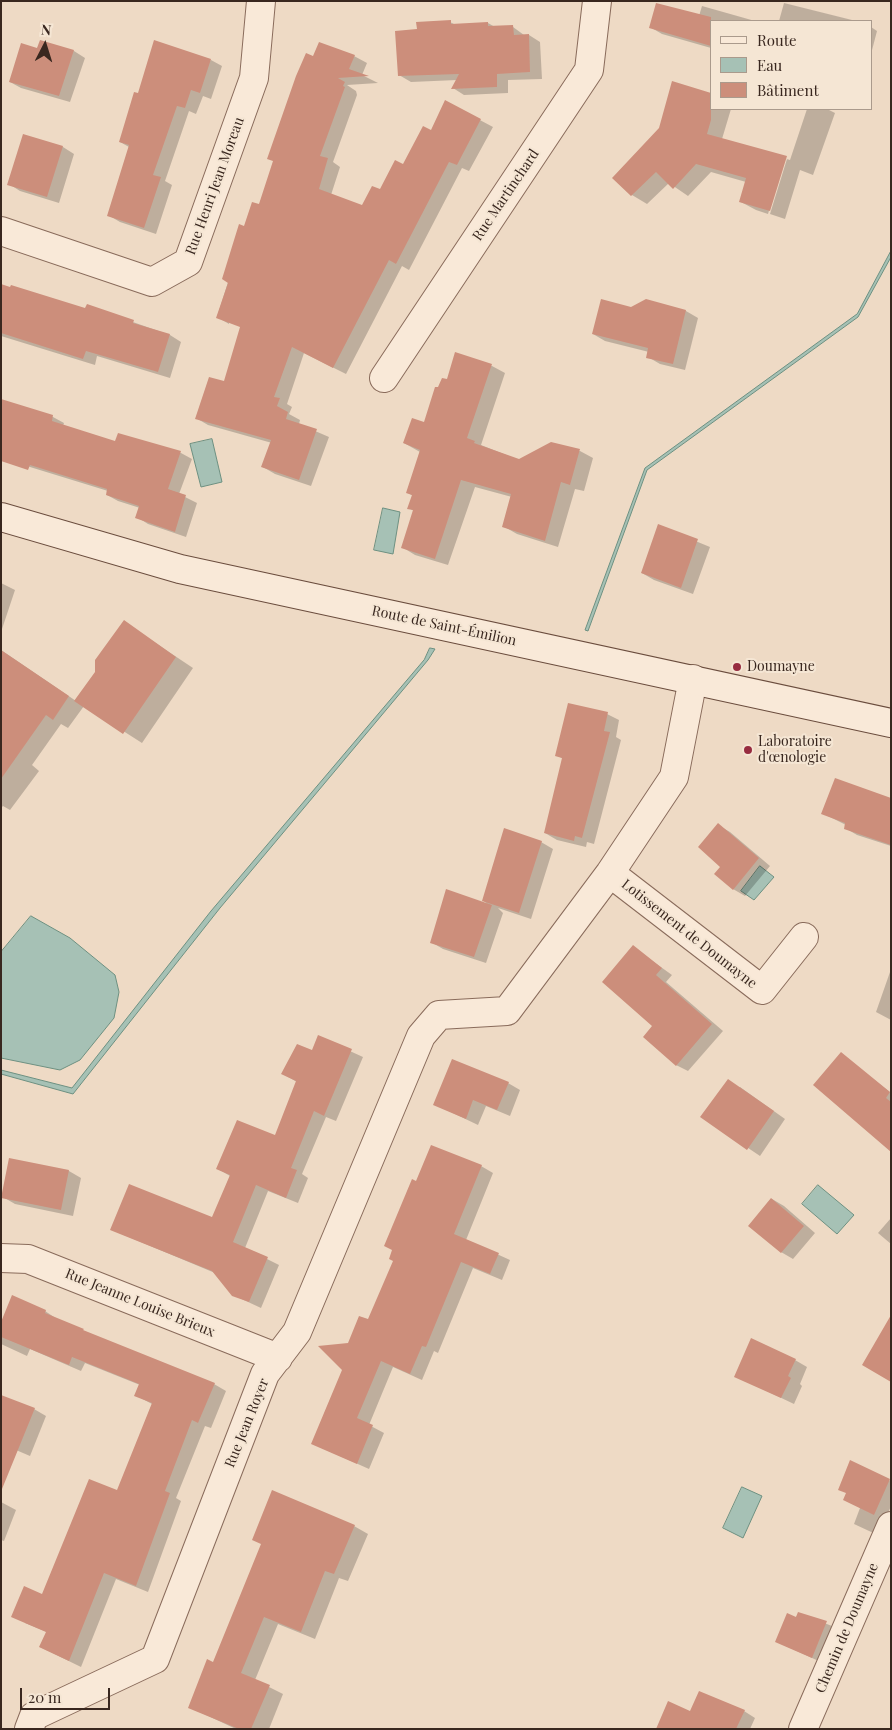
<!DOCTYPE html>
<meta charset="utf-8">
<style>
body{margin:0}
#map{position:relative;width:892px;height:1730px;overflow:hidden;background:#eedac5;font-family:"Playfair Display",serif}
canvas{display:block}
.frame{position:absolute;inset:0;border:2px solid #39271f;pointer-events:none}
.legend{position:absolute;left:710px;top:20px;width:162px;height:90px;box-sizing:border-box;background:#f5e6d4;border:1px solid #aa9a8c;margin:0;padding:6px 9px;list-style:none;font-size:15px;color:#39271f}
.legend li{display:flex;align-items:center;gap:10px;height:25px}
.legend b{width:25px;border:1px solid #aa9a8c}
.north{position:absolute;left:20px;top:20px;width:50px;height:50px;-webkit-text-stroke:4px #f5e6d4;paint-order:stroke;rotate:5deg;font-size:14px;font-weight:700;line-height:20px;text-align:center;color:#39271f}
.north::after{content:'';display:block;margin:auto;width:18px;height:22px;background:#39271f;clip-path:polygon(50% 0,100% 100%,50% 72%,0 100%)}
.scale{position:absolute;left:20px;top:1688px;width:90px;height:22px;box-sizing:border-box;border:2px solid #39271f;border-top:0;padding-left:6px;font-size:15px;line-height:18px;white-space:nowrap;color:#39271f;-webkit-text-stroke:4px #f5e6d4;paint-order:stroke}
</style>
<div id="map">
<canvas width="892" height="1730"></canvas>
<div class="frame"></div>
<ul class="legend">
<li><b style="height:6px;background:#f9e9d8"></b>Route</li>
<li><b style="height:14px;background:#a6c1b5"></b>Eau</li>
<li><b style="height:14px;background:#cc8e7b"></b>Bâtiment</li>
</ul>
<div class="north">N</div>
<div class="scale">20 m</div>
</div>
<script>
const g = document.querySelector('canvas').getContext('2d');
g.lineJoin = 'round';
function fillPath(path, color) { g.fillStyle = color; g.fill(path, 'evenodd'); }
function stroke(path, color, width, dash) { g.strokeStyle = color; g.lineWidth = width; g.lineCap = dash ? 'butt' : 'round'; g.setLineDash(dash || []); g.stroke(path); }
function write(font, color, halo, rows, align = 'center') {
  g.font = font + ' "Playfair Display",serif'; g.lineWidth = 4; g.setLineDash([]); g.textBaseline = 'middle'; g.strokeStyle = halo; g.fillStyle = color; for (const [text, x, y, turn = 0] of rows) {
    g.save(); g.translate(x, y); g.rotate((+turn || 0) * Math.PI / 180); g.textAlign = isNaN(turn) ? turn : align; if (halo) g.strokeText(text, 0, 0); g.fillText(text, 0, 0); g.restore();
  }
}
const water = new Path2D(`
 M891,251V257L858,317L647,470L588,631L585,630L645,468L857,314Z
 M212,439L222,482L201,487L190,444Z
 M383,508L400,512L393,554L374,550Z
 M430,648L435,649L428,660L220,908L73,1094L1,1074V1070L72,1088L211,911L424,660Z
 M760,866L774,877L754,900L741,891Z
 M31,916L70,938L115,975L119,992L114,1018L80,1060L60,1070L1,1058V952Z
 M818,1185L854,1215L837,1234L802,1204Z
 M742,1487L762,1496L743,1538L723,1528Z`);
fillPath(water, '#a6c1b5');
stroke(water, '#6d9081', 1);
fillPath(new Path2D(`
 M784,3L856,21H779Z
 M702,6L755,21H711V48L662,34L650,27L699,16Z
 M450,22L456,25L488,23L495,27H513L524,35H529L540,42L542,79L508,80V93L464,95L453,88L457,80L411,82L399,75L418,31Z
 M871,27L877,31L871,54Z
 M40,42L74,51L85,58L70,102L21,88L10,82L37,49Z
 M354,56L367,63L362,75L378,83L347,85L356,91L357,95L333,162L340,167L331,195L363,206L404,166L431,132L446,102L493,127L469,171L462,168L409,270L402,266L346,374L304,353L287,404L292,407L289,414L300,420L299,424L329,437L311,486L275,474L263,467L272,443L208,425L196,418L225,383L246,328L229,321V324L217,317L245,228L259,205L314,58Z
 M211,60L222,66L211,99L203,96L196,114L189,111L165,181L172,185L156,234L120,222L108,215L129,147L120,142L139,95Z
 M711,109H731L722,139L790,160L807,109H827L835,113L813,175L800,170L785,219L770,214L787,159H784L768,214L756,210L741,202L746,182L711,172L688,196L669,183L647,204L632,195L614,178Z
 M24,135L63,147L74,154L59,203L20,191L9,184Z
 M1,285L86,310L87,306L170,335L181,342L170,378L97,356L95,365L1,336Z
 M631,308L686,311L698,318L685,370L660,364L648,357L649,352L605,341L593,334Z
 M456,354L492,366L505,373L481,445L519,460L580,451L593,458L584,491L575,489L558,547L517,534L503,526L512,497L475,487L448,565L415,555L402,547L414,511L409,508L413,496L407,492L420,452L404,443L425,424L447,381Z
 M1,400L53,417L64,423L63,426L116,442L118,435L181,453L192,459L179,494L197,503L186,537L148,524L137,517L140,508L118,501L107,495L108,491L30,467L19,461Z
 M659,526L710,547L693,594L654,580L642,573Z
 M1,583L15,590L1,632Z
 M124,622L193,668L142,743L84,706L68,728L61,724L32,765L39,771L10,810L3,806L1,808V650L76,701L96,672Z
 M607,714L619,720L616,737L621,740L594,844L587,842L586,847L557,840L545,833L563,759L557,755Z
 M891,800V846L857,835L845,828L846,825L822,813Z
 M718,825L730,832L770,866L745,896L733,889L722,867Z
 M541,842L553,849L531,919L498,908L503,913L486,963L443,949L431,942L488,905L484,901Z
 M633,947L672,975L666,982L723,1031L688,1071L676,1065L654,1026Z
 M890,972H891V1020L876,1012Z
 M319,1037L363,1057L336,1121L326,1117L302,1174L308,1178L298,1203L268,1191L245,1248L279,1265L261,1308L233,1295L215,1273L112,1230L213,1218L230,1176L218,1169L275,1137L297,1082L283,1074L313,1052Z
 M850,1061L891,1093V1110Z
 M508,1083L520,1090L510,1116L486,1106L478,1125L434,1104Z
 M740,1087L785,1119L760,1156L702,1117Z
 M10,1160L69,1171L81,1178L73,1216L15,1204L3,1197Z
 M481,1166L493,1173L466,1240L510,1260L502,1280L473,1268L438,1353L434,1351L422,1380L393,1367L369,1425L384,1433L369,1469L313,1444L344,1370L349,1344L369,1321L394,1261L417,1183Z
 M772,1199L784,1206L815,1233L793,1259L781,1252Z
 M891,1218V1244L878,1233Z
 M45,1311L57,1319L95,1336L214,1384L226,1391L211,1428L205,1426L176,1498L181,1501L148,1592L116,1579L81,1667L40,1647L47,1632L25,1623L118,1492L152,1404L135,1395L140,1385L85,1363L81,1371L30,1349L27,1356L1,1344V1325Z
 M795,1360L807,1367L800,1384L802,1386L794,1404L735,1376Z
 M34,1409L46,1416L30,1456L2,1444Z
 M850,1462L891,1481V1506L886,1518L882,1537L854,1524L860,1508L847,1494Z
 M1,1502L16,1510L4,1541L1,1540Z
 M354,1526L368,1534L348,1581L339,1578L315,1639L278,1624L255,1680L283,1694L269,1729H236L189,1707L214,1663L262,1545Z
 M799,1613L837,1628L823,1663L777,1642Z
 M744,1711L755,1718L750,1729H658L691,1712Z`), '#0003');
fillPath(new Path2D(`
 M656,3L711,17V46L649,28Z
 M451,20V24L488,22V26L513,25L514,35L529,34L530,72L497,74V87L451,89L459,74L398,76L395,31L417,29L416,22Z
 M40,40L74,50L59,96L9,82L21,43L37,48Z
 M154,40L211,59L200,93L191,90L185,108L177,106L153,175L161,177L144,228L107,216L129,145L119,142L134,92L138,93Z
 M319,42L355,55L349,69L369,76L338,78L345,82L343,86L345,87L320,156L328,158L319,189L362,205L372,186L380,189L395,160L403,164L423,126L431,130L445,100L481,119L457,165L449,162L396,264L389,260L333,368L292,347L274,397L280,398L277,406L288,412L286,419L317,429L299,480L261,467L271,440L195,419L209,377L224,381L240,327L216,318L228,283L222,279L239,224L244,226L252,202L259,204L273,161L267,159L296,76L306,53L313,56Z
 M672,81L711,93V120L707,134L787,156L770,211L739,202L746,178L696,164L673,189L656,172L631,196L612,178L659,128Z
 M23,134L63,146L47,197L7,185Z
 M1,284L10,287L11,285L85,308L87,304L134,320L133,323L170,334L158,372L86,351L83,359L1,333Z
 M601,299L631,307L646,299L686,310L673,364L646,358L648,348L592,334Z
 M455,352L492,364L467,438L475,441L474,443L519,459L551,442L580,449L570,485L561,482L545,541L502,527L511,494L461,480L435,559L401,548L413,510L407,509L412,495L406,493L420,450L403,443L412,418L424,422L435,387H438L442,378L447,379Z
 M1,399L53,415L52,421L115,441L118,433L181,451L168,489L186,495L175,532L135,518L139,506L106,495L107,489L30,465L28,470L1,461Z
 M658,524L698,539L681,588L641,573Z
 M124,620L176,657L123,734L74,701L95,672V660Z
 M1,650L69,696L53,720L46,715L1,779Z
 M568,703L608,712L604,731L610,732L582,838L575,836L574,841L544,833L562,758L555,756Z
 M835,778L891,798V845L844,829L845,823L821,814Z
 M718,823L759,858L733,890L714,874L720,867L698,847Z
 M504,828L542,841L519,913L482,901Z
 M446,889L492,905L474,957L430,943Z
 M633,945L662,968L656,975L712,1024L676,1066L643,1037L652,1026L602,982Z
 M318,1035L352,1049L324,1116L314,1111L291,1168L297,1170L286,1198L256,1185L233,1242L268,1257L249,1302L232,1296L212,1271L110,1230L129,1184L212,1217L230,1175L216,1169L237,1120L275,1135L296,1081L281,1074L297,1044L312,1050Z
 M841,1052L890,1092L886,1098L891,1102V1152L813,1085Z
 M452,1059L509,1082L497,1110L473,1100L466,1119L433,1105Z
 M728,1079L774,1111L747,1150L700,1117Z
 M431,1145L482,1165L454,1234L499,1253L490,1274L461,1262L426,1347L422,1346L410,1374L381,1361L357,1418L373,1425L357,1464L311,1444L342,1370L318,1346L348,1343L359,1316L368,1319L393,1261L389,1259L392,1250L384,1246L412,1179L416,1181Z
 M9,1158L69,1170L61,1210L1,1198Z
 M771,1198L804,1226L781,1253L748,1226Z
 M12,1295L46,1310L45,1313L84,1329L83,1330L215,1383L198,1423L192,1420L165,1491L170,1493L136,1586L104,1573L69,1661L39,1647L46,1632L11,1617L24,1586L42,1594L89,1479L117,1490L152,1403L134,1396L139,1384L72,1357L69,1365L1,1337V1322Z
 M891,1315V1382L862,1365Z
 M751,1338L796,1359L788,1376L791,1378L781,1398L734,1377Z
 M1,1395L35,1408L2,1489H1Z
 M850,1460L890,1479L874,1515L843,1500L846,1493L838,1490Z
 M272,1490L355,1525L334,1574L325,1571L301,1632L264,1617L241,1673L270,1685L251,1729H239L188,1708L207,1659L213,1662L261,1544L252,1540Z
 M798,1612L827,1621L812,1658L775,1642L787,1613L796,1617Z
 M699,1691L745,1710L736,1729H656L668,1701L690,1711Z`), '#cc8e7b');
const street = new Path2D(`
 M1,231L152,282L188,262L254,78L261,1
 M384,378L589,70L597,1
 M610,873L762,990L804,937
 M1,1258L28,1259L278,1358
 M29,1729L34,1716L155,1659L265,1374L297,1332L421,1036L439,1015L507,1011L610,873L674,777L693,679
 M803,1729L891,1526`);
const secondary = new Path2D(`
 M1,517L180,569L891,723`);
stroke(street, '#896b5b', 30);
stroke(secondary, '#6b4d3e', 30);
stroke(street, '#f9e9d8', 28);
stroke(secondary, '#f9e9d8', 28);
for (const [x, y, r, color] of [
 [737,667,5,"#972b3f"],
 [748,750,5,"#972b3f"]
]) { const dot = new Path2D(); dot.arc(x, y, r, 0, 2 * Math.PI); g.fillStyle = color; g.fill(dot); stroke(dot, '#f5e6d4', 2); }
write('14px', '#39271f', '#f5e6d4', [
 ["Rue Henri Jean Moreau",215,186,-70],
 ["Rue Martinchard",506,195,-56],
 ["Route de Saint-Émilion",444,626,12],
 ["Lotissement de Doumayne",689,934,38],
 ["Rue Jeanne Louise Brieux",140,1303,22],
 ["Rue Jean Royer",247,1423,-68],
 ["Chemin de Doumayne",847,1628,-67]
]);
write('14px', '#39271f', '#f5e6d4', [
 ["Doumayne",747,667],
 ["Laboratoire",758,742],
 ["d'œnologie",758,758]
], 'left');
</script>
